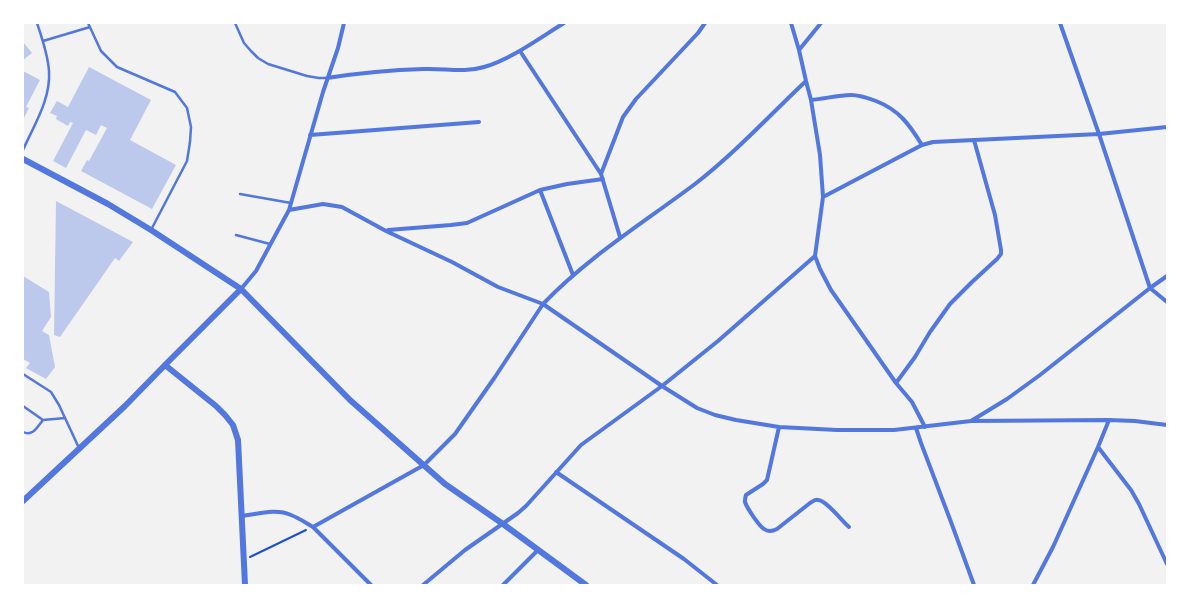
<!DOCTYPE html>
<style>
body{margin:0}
#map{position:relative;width:1190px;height:608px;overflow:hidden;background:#f2f2f2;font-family:"Alegreya Sans",sans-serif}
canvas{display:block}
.frame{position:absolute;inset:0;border:24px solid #fff;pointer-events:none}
</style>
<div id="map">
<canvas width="1190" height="608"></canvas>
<div class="frame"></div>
</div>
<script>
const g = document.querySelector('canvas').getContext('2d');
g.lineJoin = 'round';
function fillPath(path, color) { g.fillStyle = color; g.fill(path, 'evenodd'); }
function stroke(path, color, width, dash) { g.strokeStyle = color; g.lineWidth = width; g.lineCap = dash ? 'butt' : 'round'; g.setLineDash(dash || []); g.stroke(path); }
fillPath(new Path2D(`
 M23,42L32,53L23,60Z
 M89,67L151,100L130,140L176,165L152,209L81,171L87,160L89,161L107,128L101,125L96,135L86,130L66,168L53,161L73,123L70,122L68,126L56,119L57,116L50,113L57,101L68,107Z
 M23,71L40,80L26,107L29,108L23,120Z
 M56,201L133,242L119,261L115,258L60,337L54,335Z
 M23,276L49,292L51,317L42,331L49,335L55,367L46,379L26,368L30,363L23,359Z`), '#bdc9ec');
stroke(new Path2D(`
 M250,557L306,530`), '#1d4ed8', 2);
stroke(new Path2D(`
 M88,23L101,51L117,67L175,92L187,108L191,127L190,142L187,161L151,230
 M235,23L244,43L251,51L258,58L268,64L307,76L319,78H327
 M43,41L90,27
 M23,150C34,125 51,99 49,71C48,55 42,38 37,23
 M240,194L291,203
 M236,235L270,244
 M23,374L51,392L59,405L79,448
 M23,406L43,420L65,418
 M23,432C33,437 38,426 43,420`), '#5277de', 2.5);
stroke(new Path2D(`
 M791,23L799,50L806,81L811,100L820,155L823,197L815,256L820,269L831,290L896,383L912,402L925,427
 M1060,23L1099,134L1150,288L1167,302
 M799,50L821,23
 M520,51L601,174L620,237
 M327,78C359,73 391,70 424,69C444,68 464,73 484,67C510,60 541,37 564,23
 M811,100C824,99 838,95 851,95C860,95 868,98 876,101C899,110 909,124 922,145
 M310,135L479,122
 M601,174L623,117L636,99L698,33L705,23
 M540,190L573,275
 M823,197L922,145L933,142L1099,134L1167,127
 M289,210L323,204L342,207L386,231L452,262L498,287L543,304L662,386L697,408L715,415L736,420L779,427L837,430H894L971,421L1109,420L1135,421L1167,425
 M388,230L451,225L467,223L540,190L567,184L603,179
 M241,289L256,271L289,210L323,92L338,48L344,23
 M896,383L915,357L930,332L950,304L972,282L997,259L1001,254V250L995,215L974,140
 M971,421L1007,399L1040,375L1150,288L1167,276
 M779,427L767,480L763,484L746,495C745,499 745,498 745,502C747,508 759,526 764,529C768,532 773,531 777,529L810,503C813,501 815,499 818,500C826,500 842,521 849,527
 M916,428L921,443L951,522L974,585
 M1098,447L1131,490L1139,504L1167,564
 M556,472L684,559L717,585
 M242,516C258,514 276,508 291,515C299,518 306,523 313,527L424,465L455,434L495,377L543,304C588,257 643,223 695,184C734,154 770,115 806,81
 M313,527L371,585
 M423,585L465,550L518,513L526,506L581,445L662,386L718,341L815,256
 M503,585L538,550
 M1033,585L1053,547L1098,447L1109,420`), '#5277de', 4);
stroke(new Path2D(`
 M23,159L108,204L151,230L241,289L350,400L445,484L503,524L586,585
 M165,365L216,406L225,415L233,425L238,440L245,585
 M23,501L125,406L165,365L241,289`), '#5277de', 6);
</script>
